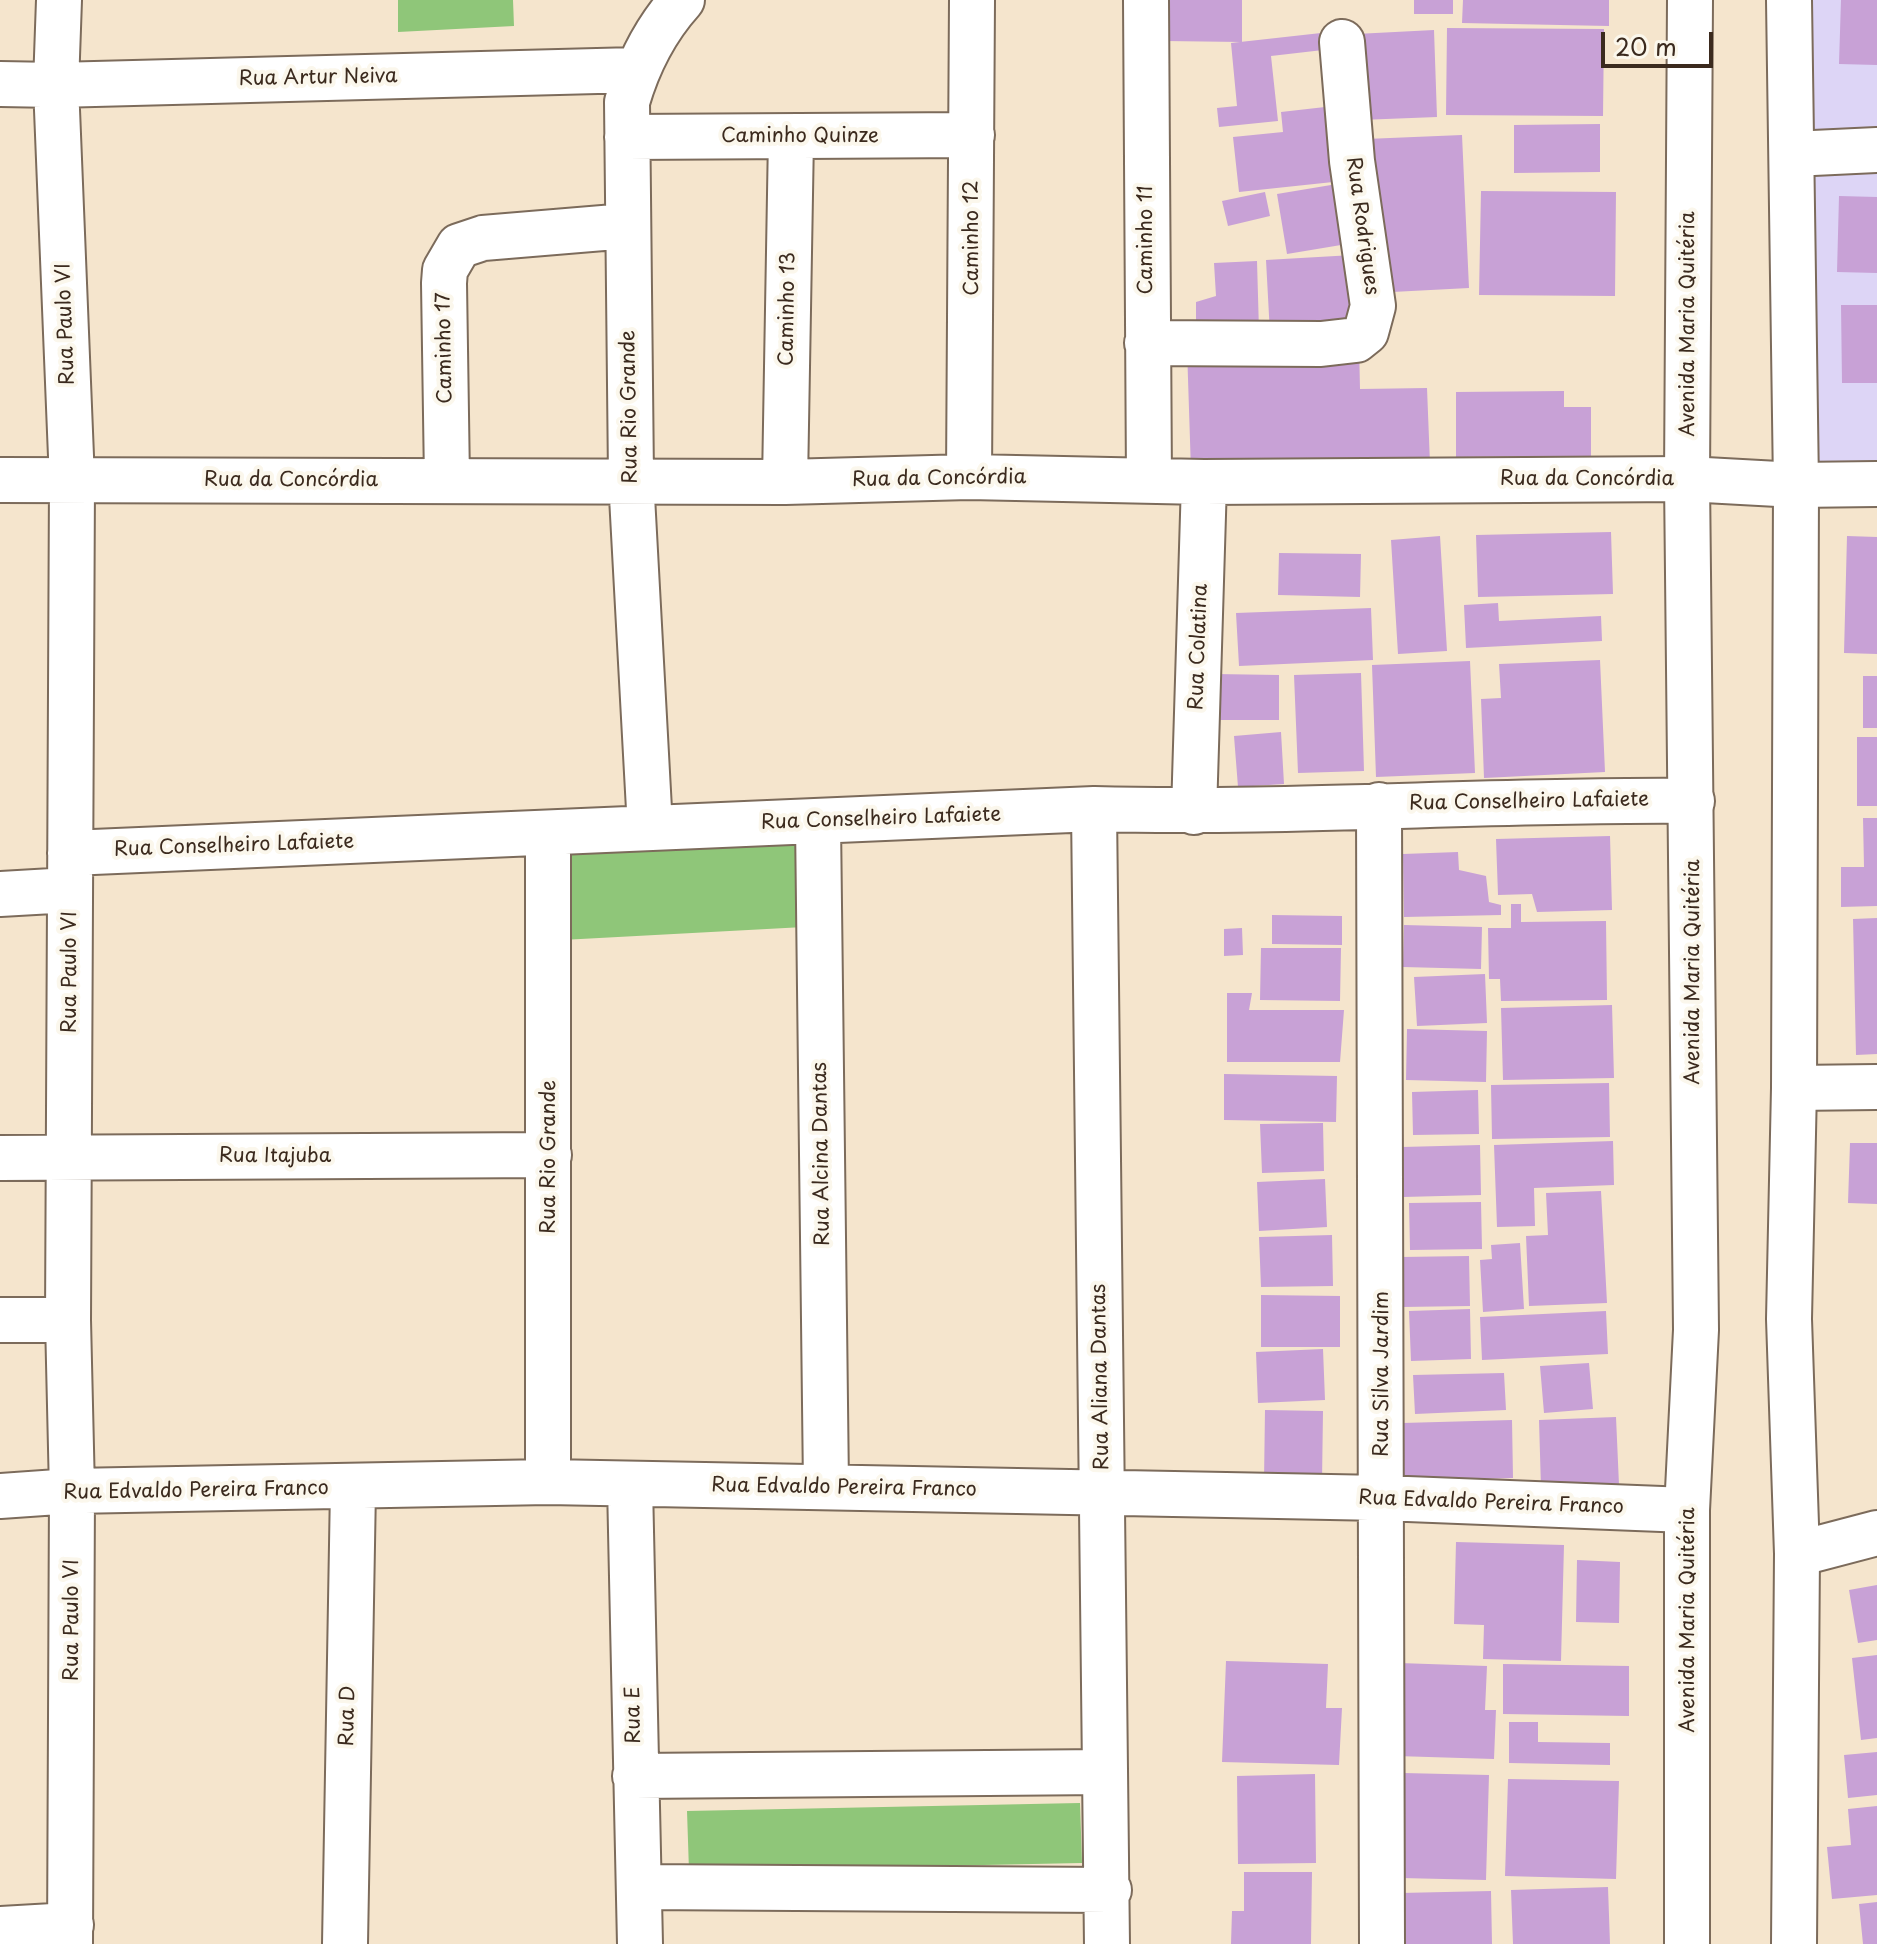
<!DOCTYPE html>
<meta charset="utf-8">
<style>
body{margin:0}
#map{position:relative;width:1877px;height:1944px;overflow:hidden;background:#f5e5cd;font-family:"Playpen Sans",sans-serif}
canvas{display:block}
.scale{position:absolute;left:1601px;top:32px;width:112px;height:36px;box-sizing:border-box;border:4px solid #3b2a1e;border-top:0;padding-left:10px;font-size:24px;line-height:28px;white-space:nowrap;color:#3b2a1e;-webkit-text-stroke:6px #fbf7ec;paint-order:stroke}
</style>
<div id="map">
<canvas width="1877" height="1944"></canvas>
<div class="scale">20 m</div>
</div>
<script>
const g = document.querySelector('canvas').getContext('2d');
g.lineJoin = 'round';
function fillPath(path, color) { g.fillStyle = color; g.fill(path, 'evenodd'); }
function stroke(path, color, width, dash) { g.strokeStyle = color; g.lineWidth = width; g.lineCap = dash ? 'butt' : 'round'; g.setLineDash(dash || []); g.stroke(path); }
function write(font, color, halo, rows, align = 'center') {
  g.font = font + ' "Playpen Sans",sans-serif'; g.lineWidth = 8; g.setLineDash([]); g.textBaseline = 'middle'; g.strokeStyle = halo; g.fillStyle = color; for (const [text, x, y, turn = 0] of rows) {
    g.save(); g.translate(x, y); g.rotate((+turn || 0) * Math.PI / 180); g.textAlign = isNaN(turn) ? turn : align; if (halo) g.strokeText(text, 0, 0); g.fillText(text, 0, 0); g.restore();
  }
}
fillPath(new Path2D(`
 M1806,0H1877V139L1807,141Z
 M1877,159V472L1814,474L1802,162Z`), '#ddd5f6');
fillPath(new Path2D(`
 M398,0H513L514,26L398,32Z
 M801,838L804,927L562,940L564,849Z
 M1080,1803L1082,1863L689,1871L687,1811Z`), '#8fc679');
fillPath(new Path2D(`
 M1166,0H1242V42L1165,41Z
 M1414,0H1453V14H1414Z
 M1463,0H1609V26L1462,23Z
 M1841,0H1877V65L1839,64Z
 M1447,28L1604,29L1603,116L1446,115Z
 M1434,30L1437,117L1360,120L1356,34Z
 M1321,33L1323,50L1271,56L1278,121L1219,127L1217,108L1237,106L1231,43Z
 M1325,107L1333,182L1239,192L1233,137L1283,132L1281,112Z
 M1600,124V172L1514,173V125Z
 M1462,135L1469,288L1373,293L1366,139Z
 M1337,184L1347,244L1287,254L1277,194Z
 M1481,191L1616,192L1615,296L1479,295Z
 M1265,192L1270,216L1228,226L1222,201Z
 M1839,196L1877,197V273L1837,272Z
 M1353,255L1357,329L1270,334L1266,260Z
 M1257,261L1259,331L1196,333V302L1216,296L1214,263Z
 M1841,305H1877V383H1842Z
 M1359,344L1360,389L1427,388L1430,464L1191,471L1187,348Z
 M1564,391V407H1591V456L1456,457V392Z
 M1611,532L1613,594L1478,597L1476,535Z
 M1440,536L1447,651L1398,654L1391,540Z
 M1847,536L1877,537V654L1844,653Z
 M1279,553L1361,554L1360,597L1278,595Z
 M1498,603L1499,621L1601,616L1602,641L1466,648L1464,605Z
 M1371,608L1373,660L1239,666L1236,613Z
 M1600,660L1605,772L1484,778L1481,699L1501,698L1499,664Z
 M1470,661L1475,773L1376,777L1372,665Z
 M1361,673L1364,771L1298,773L1294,675Z
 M1215,674L1279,675V720H1214Z
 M1863,676H1877V728H1863Z
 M1281,732L1284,784L1238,787L1234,736Z
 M1857,737H1877V806H1857Z
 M1863,818H1877V906L1841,907V867H1864Z
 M1610,836L1612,910L1537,912L1532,894L1498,895L1496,839Z
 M1458,852L1459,870L1486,876L1489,902L1501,905V915L1404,917L1403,854Z
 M1511,904H1521V922L1606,921L1607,1000L1501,1001L1500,979H1489L1488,928H1511Z
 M1272,915L1342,916V945L1272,944Z
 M1877,918V1054L1856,1055L1853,919Z
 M1404,925L1482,927L1481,969L1403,967Z
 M1242,928L1243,955L1224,956V929Z
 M1261,948H1341L1340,1001L1260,1000Z
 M1485,974L1487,1023L1417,1026L1414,977Z
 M1227,993H1252L1249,1010H1344L1340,1062H1227Z
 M1612,1005L1614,1078L1503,1080L1501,1008Z
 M1407,1029L1487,1031L1486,1082L1406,1080Z
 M1224,1074L1337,1076L1336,1122L1224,1120Z
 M1609,1083L1610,1137L1492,1139L1491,1085Z
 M1478,1090L1479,1134L1413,1135L1412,1092Z
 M1323,1123L1324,1171L1262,1173L1260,1124Z
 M1613,1141L1614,1185L1534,1188L1535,1226L1497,1227L1494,1145Z
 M1850,1143H1877V1204L1848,1203Z
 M1480,1145L1481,1195L1403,1197L1402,1147Z
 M1325,1179L1327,1227L1259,1231L1257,1182Z
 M1601,1191L1607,1303L1529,1306L1526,1236L1548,1235L1546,1193Z
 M1481,1202L1482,1249L1410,1250L1409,1203Z
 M1332,1235L1333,1286L1261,1287L1259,1237Z
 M1520,1243L1524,1309L1483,1312L1480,1260L1492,1259L1491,1245Z
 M1469,1256L1470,1306L1402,1307L1401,1257Z
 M1261,1295L1340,1296V1347H1261Z
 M1470,1309L1471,1359L1411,1361L1409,1311Z
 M1606,1311L1608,1354L1482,1360L1480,1317Z
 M1323,1349L1325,1400L1258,1403L1256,1352Z
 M1589,1363L1593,1409L1544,1413L1540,1366Z
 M1504,1373L1506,1410L1415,1414L1413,1375Z
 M1265,1410L1323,1411L1322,1482L1264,1481Z
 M1616,1417L1619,1485L1541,1488L1539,1420Z
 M1512,1420L1513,1478L1404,1481L1402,1423Z
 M1456,1542L1564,1545L1561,1661L1483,1659L1484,1625L1454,1624Z
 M1577,1560L1620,1562L1619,1623L1576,1622Z
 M1877,1585V1640L1858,1643L1849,1590Z
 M1877,1655V1738L1861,1740L1852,1658Z
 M1226,1661L1328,1664L1326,1708H1342L1339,1765L1222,1762Z
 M1399,1663L1487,1666L1485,1710H1496L1494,1759L1396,1756Z
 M1503,1664L1629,1666V1716L1503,1714Z
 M1509,1722H1538V1742L1610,1743V1765L1509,1763Z
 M1877,1752V1795L1848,1798L1844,1755Z
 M1403,1773L1489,1775L1486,1880L1401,1878Z
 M1315,1774L1316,1863L1238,1864L1237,1776Z
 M1508,1779L1619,1781L1616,1879L1505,1876Z
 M1877,1806V1895L1832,1899L1827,1847L1851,1845L1848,1809Z
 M1244,1872H1312L1311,1944H1231L1232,1911H1244Z
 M1608,1887L1610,1944H1513L1511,1890Z
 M1491,1891L1492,1944H1402L1400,1893Z
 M1877,1902V1944H1863L1859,1904Z`), '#c8a1d6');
const minor = new Path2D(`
 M59,0L56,85L72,481L68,1320L72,1491L70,1944
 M1146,0L1149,480
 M0,84L56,85L636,70
 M627,137L972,135
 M1792,154L1877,150
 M1147,343L1321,344L1356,340L1366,332L1373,306L1352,161L1342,42
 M969,477L972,0
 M0,480L785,482L969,477L1204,482L1687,479L1796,485L1877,484
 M447,480L444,283L445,270L459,246L483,238L627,226
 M785,482L791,137
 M1379,805L1382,1944
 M1094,809L1107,1944
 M1194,812L1204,482
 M818,822L826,1486
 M650,828L631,478L627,102C638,64 655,30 682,0
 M548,833V1482
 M70,853L1094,809C1293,814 1492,799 1692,801
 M0,894L70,890
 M1794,1088L1877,1087
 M0,1158L549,1155
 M0,1320H68
 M630,1485L640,1944
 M0,1496L72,1491L548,1482L1382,1498L1687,1510
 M1797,1554L1877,1533
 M635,1776L1105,1772
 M640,1887L1109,1890
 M0,1929L71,1925
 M345,1944L353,1488`);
const major = new Path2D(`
 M1789,0L1796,485L1794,1088L1789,1319L1797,1554L1794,1944
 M1687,1944V1510L1696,1330L1687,479L1690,0`);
stroke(minor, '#7c6b5b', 48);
stroke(major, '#7c6b5b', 48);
stroke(minor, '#fff', 44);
stroke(major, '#fff', 44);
write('20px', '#3b2a1e', '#fbf7ec', [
 ["Rua Artur Neiva",318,78,-1],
 ["Caminho Quinze",800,136],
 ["Rua Rodrigues",1362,226,82],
 ["Caminho 12",972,238,-90],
 ["Caminho 11",1146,240,-90],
 ["Caminho 13",788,309,-89],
 ["Rua Paulo VI",66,324,-92],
 ["Avenida Maria Quitéria",1688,324,-90],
 ["Caminho 17",445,348,-91],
 ["Rua Rio Grande",630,407,-91],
 ["Rua da Concórdia",939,479,-1],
 ["Rua da Concórdia",1587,479],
 ["Rua da Concórdia",291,480],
 ["Rua Colatina",1199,647,-88],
 ["Rua Conselheiro Lafaiete",1529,802,-1],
 ["Rua Conselheiro Lafaiete",881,819,-2],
 ["Rua Conselheiro Lafaiete",234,846,-2],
 ["Rua Paulo VI",70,972,-90],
 ["Avenida Maria Quitéria",1693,972,-90],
 ["Rua Alcina Dantas",822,1154,-91],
 ["Rua Itajuba",275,1156],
 ["Rua Rio Grande",549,1157,-90],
 ["Rua Silva Jardim",1382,1374,-90],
 ["Rua Aliana Dantas",1101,1377,-91],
 ["Rua Edvaldo Pereira Franco",844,1488,1],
 ["Rua Edvaldo Pereira Franco",196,1491,-1],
 ["Rua Edvaldo Pereira Franco",1491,1503,2],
 ["Rua Paulo VI",72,1620,-90],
 ["Avenida Maria Quitéria",1688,1620,-90],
 ["Rua E",634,1715,-91],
 ["Rua D",348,1716,-89]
]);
</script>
